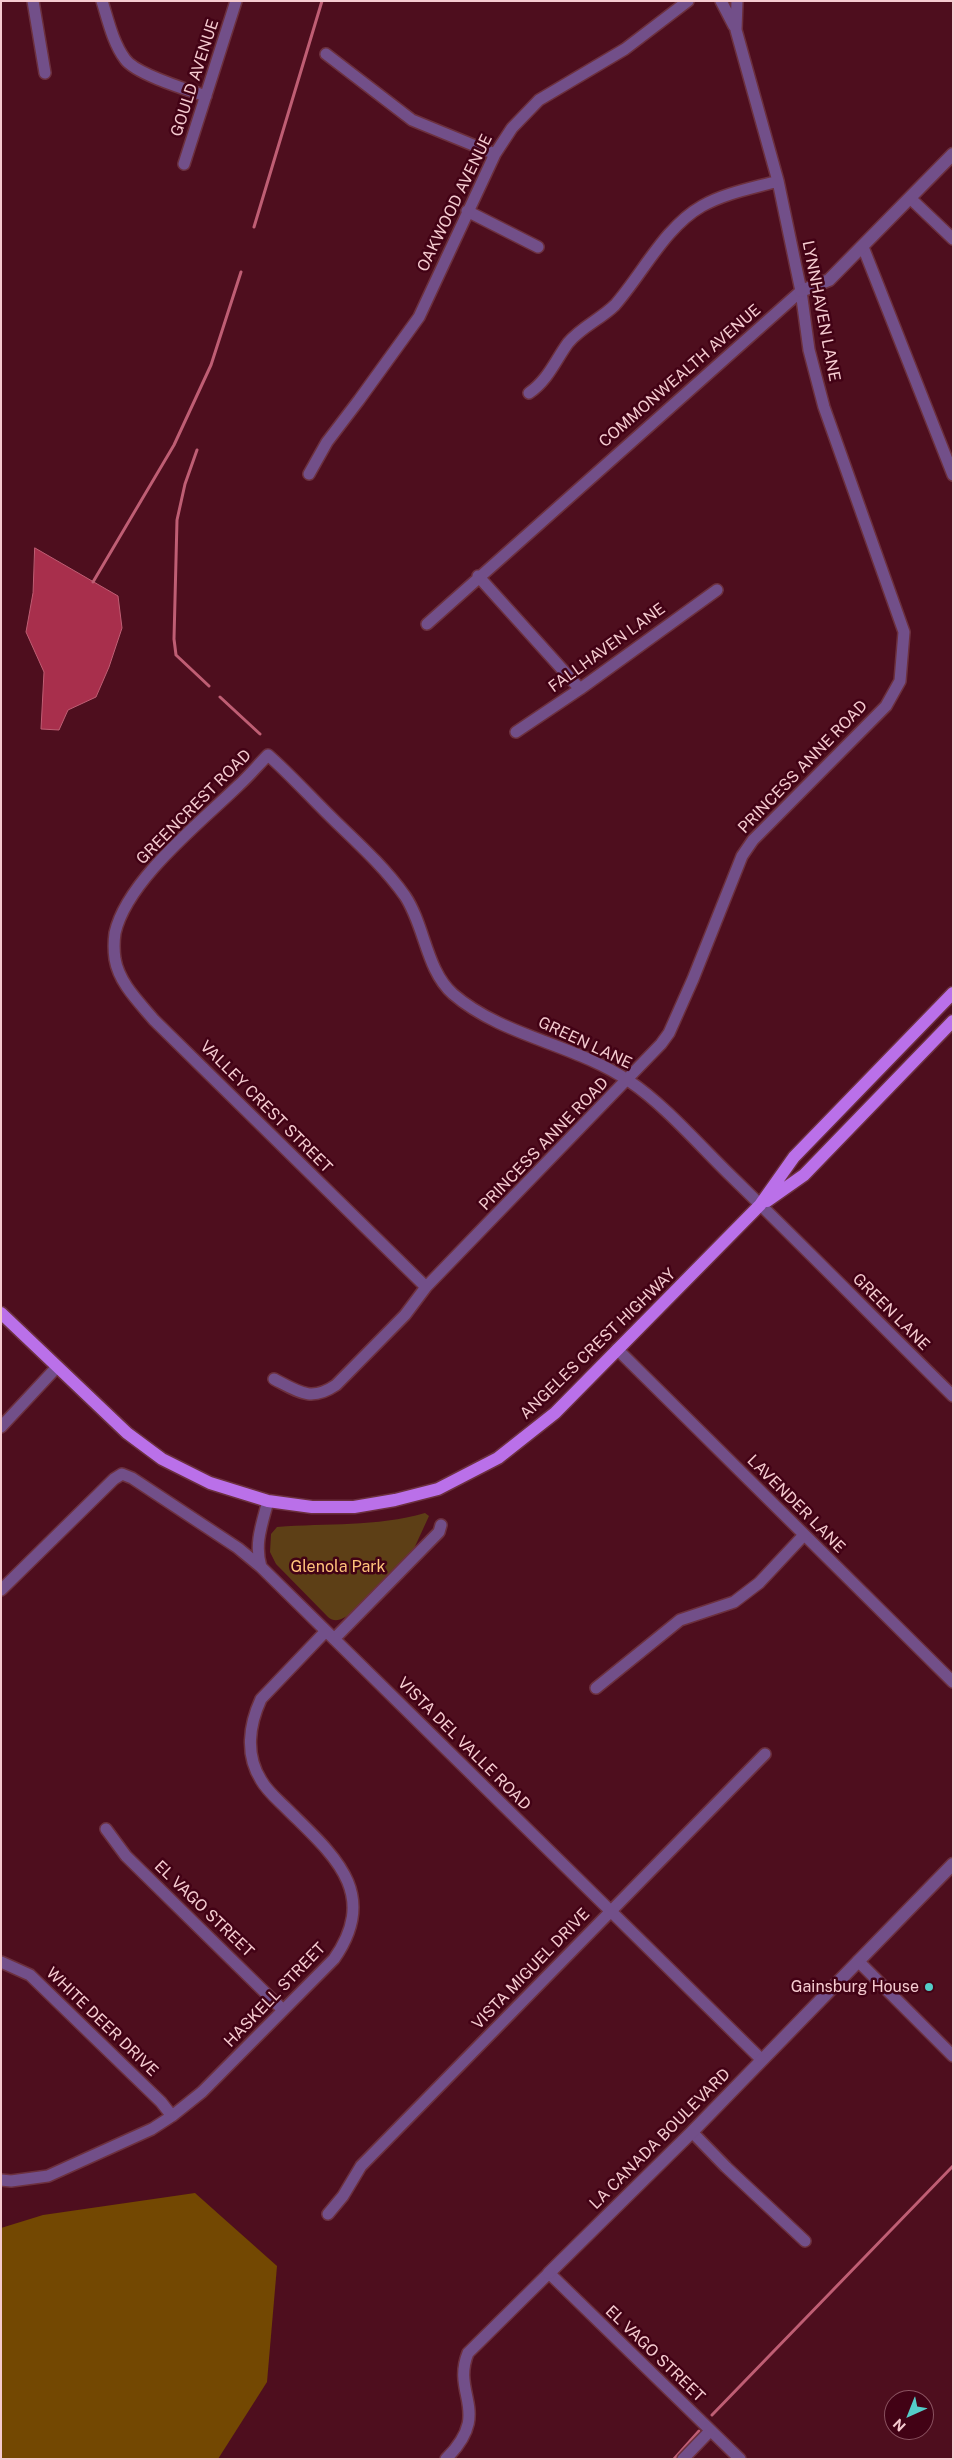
<!DOCTYPE html>
<style>
body{margin:0}
#map{position:relative;width:954px;height:2460px;overflow:hidden;background:#4e0e1e;font-family:"Public Sans",sans-serif}
canvas{display:block}
.frame{position:absolute;inset:0;border:2px solid #f5cbd0;pointer-events:none}
.north{position:absolute;left:884px;top:2390px;width:50px;height:50px;box-sizing:border-box;background:#420215;border:1px solid #8a5260;border-radius:50%;rotate:224deg;font-size:14px;font-weight:700;line-height:20px;text-align:center;color:#f5cbd0}
.north::after{content:'';display:block;margin:auto;width:18px;height:22px;background:#54cdc8;clip-path:polygon(50% 0,100% 100%,50% 72%,0 100%)}
</style>
<div id="map">
<canvas width="954" height="2460"></canvas>
<div class="frame"></div>
<div class="north">N</div>
</div>
<script>
const g = document.querySelector('canvas').getContext('2d');
g.lineJoin = 'round';
function fillPath(path, color) { g.fillStyle = color; g.fill(path, 'evenodd'); }
function stroke(path, color, width, dash) { g.strokeStyle = color; g.lineWidth = width; g.lineCap = dash ? 'butt' : 'round'; g.setLineDash(dash || []); g.stroke(path); }
function write(font, color, halo, rows, align = 'center') {
  g.font = font + ' "Public Sans",sans-serif'; g.lineWidth = 5; g.setLineDash([]); g.textBaseline = 'middle'; g.strokeStyle = halo; g.fillStyle = color; for (const [text, x, y, turn = 0] of rows) {
    g.save(); g.translate(x, y); g.rotate((+turn || 0) * Math.PI / 180); g.textAlign = isNaN(turn) ? turn : align; if (halo) g.strokeText(text, 0, 0); g.fillText(text, 0, 0); g.restore();
  }
}
fillPath(new Path2D(`
 M425,1513L429,1516L412,1553L352,1613C344,1618 336,1624 328,1617L276,1564L270,1552L271,1534L277,1527C327,1523 376,1527 425,1513Z`), '#5d3f16');
fillPath(new Path2D(`
 M195,2193L277,2266L267,2382L218,2459H1V2228L43,2215Z`), '#734802');
const water = new Path2D(`
 M35,548L118,596L122,628L109,667L96,697L68,710L59,730L41,729L44,672L26,632L33,593Z`);
fillPath(water, '#a82f4c');
stroke(water, '#bf5e74', 1);
stroke(new Path2D(`
 M254,227L322,1
 M197,450L185,484L177,520L174,639L176,655L209,686
 M93,582L174,445L211,365L241,272
 M220,697L260,734
 M712,2415L953,2166
 M674,2459L699,2431`), '#bf5e74', 3);
const minor = new Path2D(`
 M33,1L45,73
 M102,1C108,20 113,43 125,59C135,74 188,90 206,96
 M721,1L734,26
 M326,54L412,120L495,154
 M184,164L236,1
 M910,198L953,239
 M467,211L538,247
 M863,247L953,475
 M529,393C548,380 555,361 568,343C581,327 601,319 615,305C643,273 665,227 702,206C725,193 753,188 778,181
 M309,474L327,442L359,400L419,317L495,154L512,128L539,100L625,49L688,1
 M478,576L580,689
 M427,624L801,291
 M516,732L580,689L717,590
 M426,1287L154,1020C139,1002 119,983 115,959C114,952 114,940 115,933C127,880 201,822 239,785C249,776 258,765 268,755C292,776 313,800 336,822C360,845 386,869 405,896C425,926 426,970 453,994C503,1037 575,1044 629,1081C664,1104 701,1147 731,1176C806,1249 879,1323 953,1396
 M617,1349L953,1682
 M274,1379C299,1392 311,1402 336,1385L405,1315L426,1287L661,1044L669,1033L693,979L742,856L753,840L886,706L900,681L904,632L824,407L809,350L801,291L778,181L736,30L737,1
 M1,1427L56,1368
 M261,1567C254,1544 262,1524 268,1501
 M1,1590L114,1479L122,1474L132,1478L238,1548L261,1567L762,2060
 M334,1639L439,1532L441,1525
 M596,1688L680,1620L734,1602L759,1583L804,1535
 M106,1829L126,1856L283,2010
 M858,1961L953,2056
 M1,1962L30,1975L161,2102L172,2116
 M692,2132L726,2167L805,2241
 M1,2180L11,2181L48,2176L152,2129L172,2116L202,2092L334,1959C381,1892 332,1854 286,1808C278,1800 267,1791 261,1780C245,1755 249,1725 261,1699L326,1631
 M328,2214L343,2196L361,2166L765,1754
 M446,2459C493,2412 451,2395 468,2353L549,2273L740,2459
 M683,2459L710,2431`);
const tertiary = new Path2D(`
 M801,291L829,280L953,154
 M549,2273L692,2132L953,1864`);
const primary = new Path2D(`
 M767,1201L804,1175L953,1021
 M1,1313L127,1433L162,1459L210,1483L268,1501L312,1507H354L395,1500L438,1489L498,1458L555,1413L760,1205L794,1157L953,993`);
stroke(minor, '#6c303e', 14);
stroke(tertiary, '#6c303e', 15);
stroke(primary, '#6c303e', 15);
stroke(minor, '#724f89', 11);
stroke(tertiary, '#724f89', 12);
stroke(primary, '#ba70e9', 12);
for (const [x, y, r, color] of [
 [929,1987,5,"#54cdc8"]
]) { const dot = new Path2D(); dot.arc(x, y, r, 0, 2 * Math.PI); g.fillStyle = color; g.fill(dot); stroke(dot, '#420215', 2); }
write('16px', '#f5cbd0', '#420215', [
 ["GOULD AVENUE",195,78,-72],
 ["OAKWOOD AVENUE",455,203,-64],
 ["LYNNHAVEN LANE",821,311,79],
 ["COMMONWEALTH AVENUE",680,376,-41],
 ["FALLHAVEN LANE",607,648,-36],
 ["PRINCESS ANNE ROAD",803,767,-46],
 ["GREENCREST ROAD",194,807,-45],
 ["GREEN LANE",585,1043,25],
 ["VALLEY CREST STREET",266,1107,45],
 ["PRINCESS ANNE ROAD",544,1144,-46],
 ["GREEN LANE",891,1312,45],
 ["ANGELES CREST HIGHWAY",598,1344,-44],
 ["LAVENDER LANE",796,1504,45],
 ["VISTA DEL VALLE ROAD",464,1744,45],
 ["EL VAGO STREET",204,1909,44],
 ["VISTA MIGUEL DRIVE",531,1969,-46],
 ["HASKELL STREET",275,1995,-46],
 ["WHITE DEER DRIVE",102,2022,44],
 ["LA CANADA BOULEVARD",660,2139,-45],
 ["EL VAGO STREET",655,2354,44]
]);
write('16px', '#ffc37b', '#420215', [
 ["Glenola Park",338,1567]
]);
write('16px', '#f5cbd0', '#420215', [
 ["Gainsburg House",919,1987]
], 'right');
</script>
